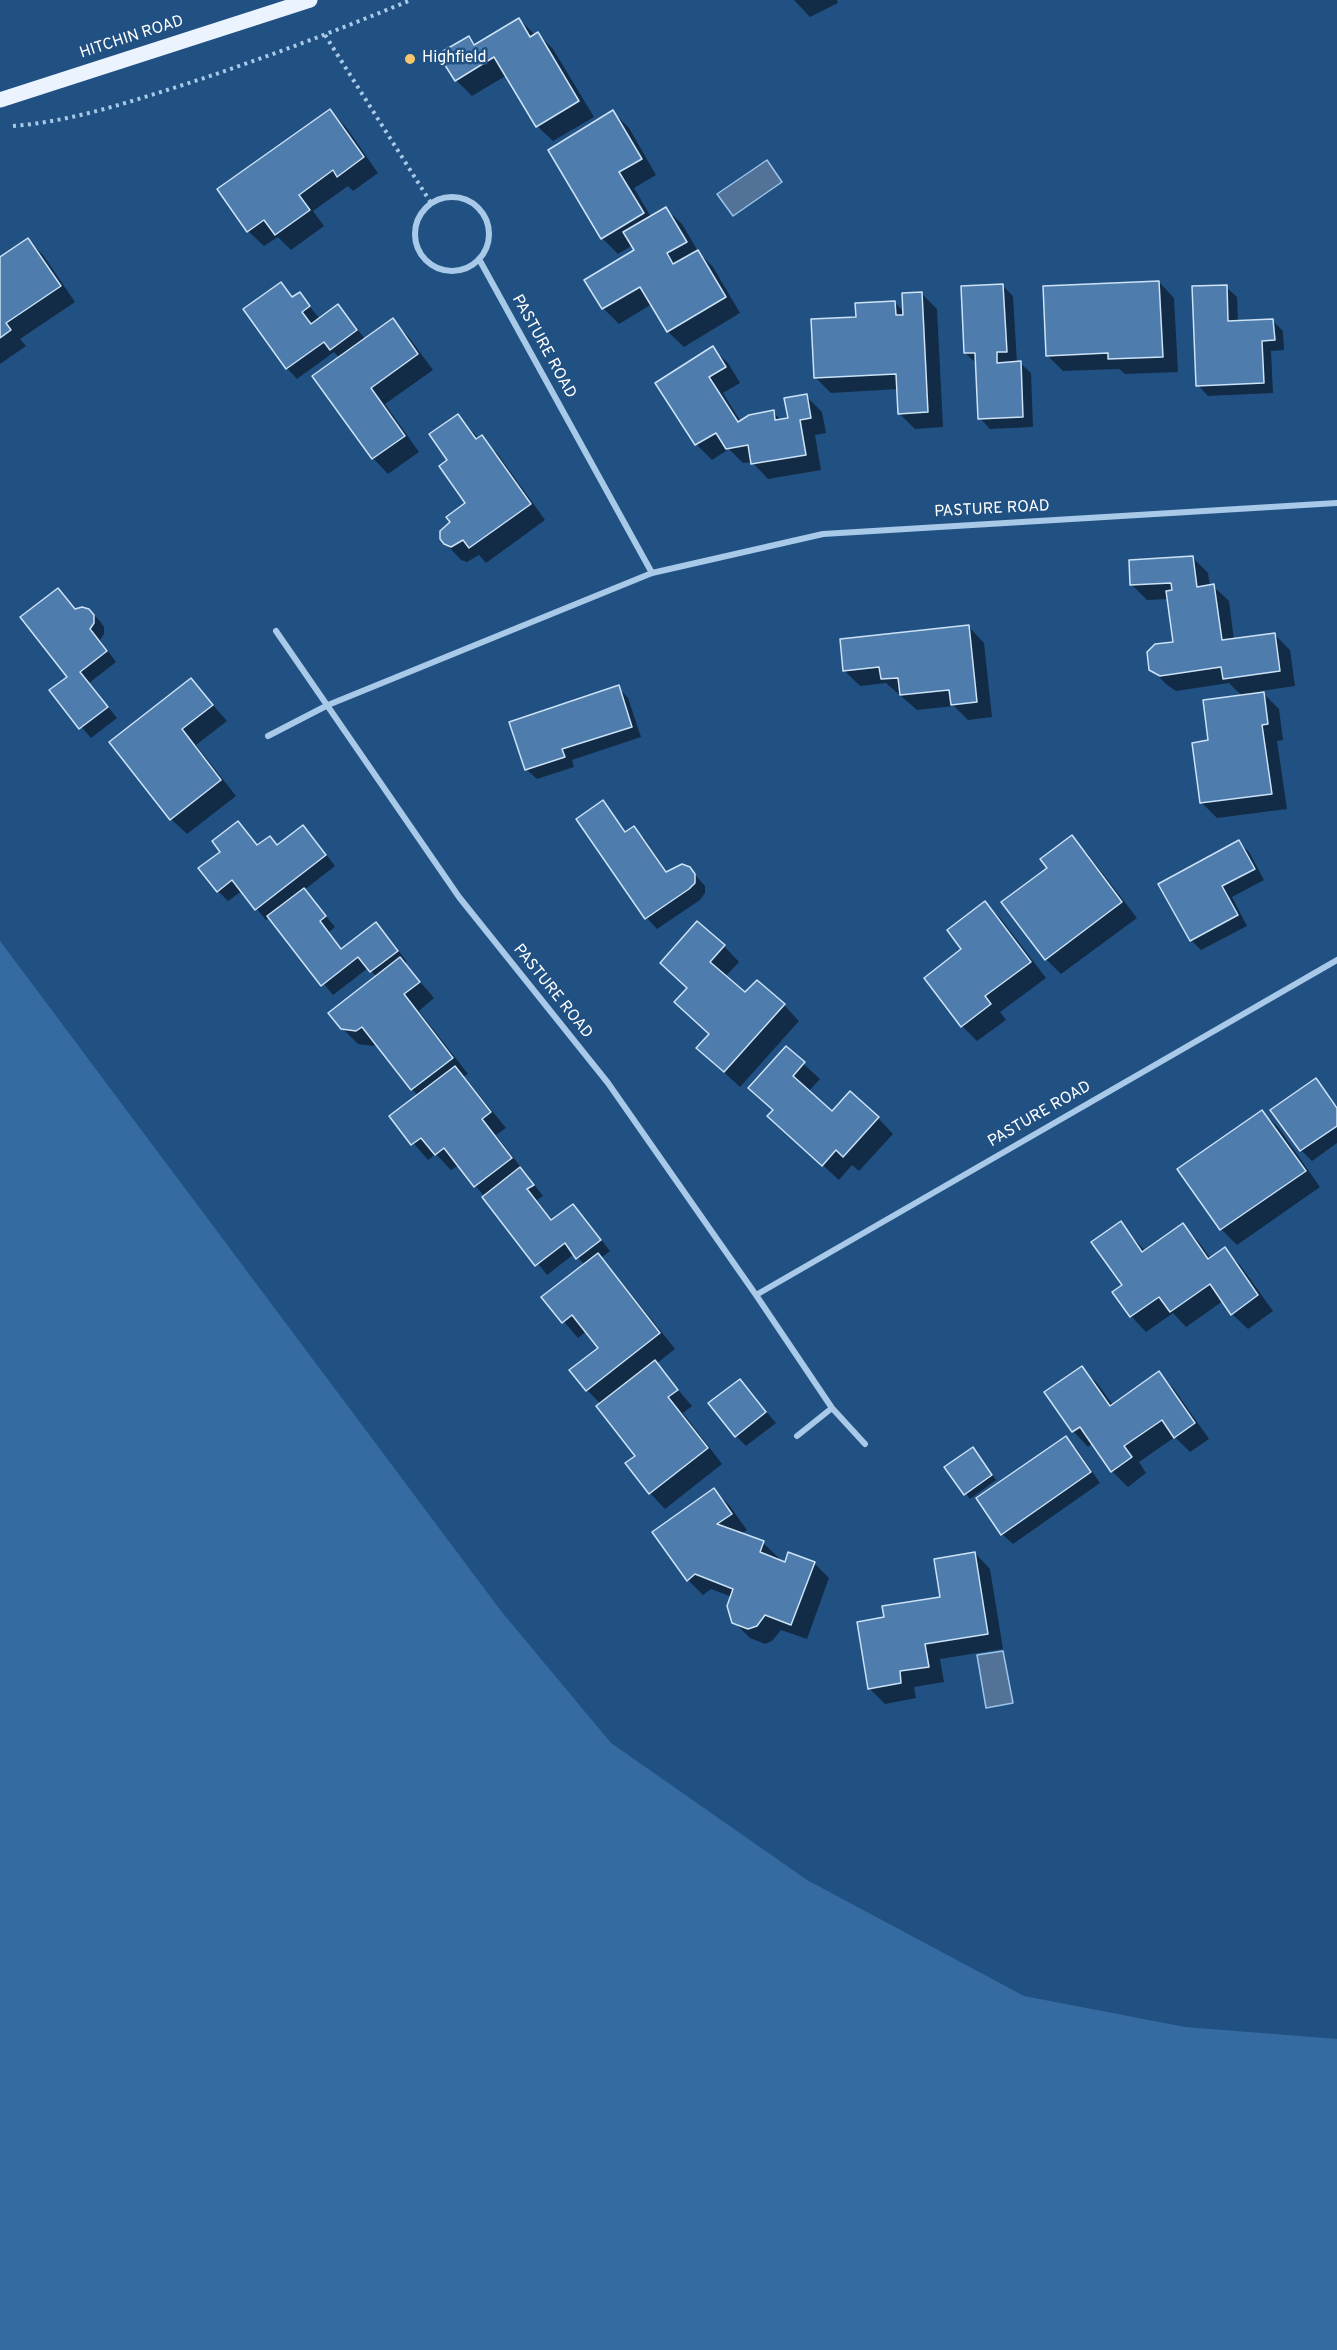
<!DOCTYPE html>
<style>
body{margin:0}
canvas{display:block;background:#215183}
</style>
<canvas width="1337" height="2350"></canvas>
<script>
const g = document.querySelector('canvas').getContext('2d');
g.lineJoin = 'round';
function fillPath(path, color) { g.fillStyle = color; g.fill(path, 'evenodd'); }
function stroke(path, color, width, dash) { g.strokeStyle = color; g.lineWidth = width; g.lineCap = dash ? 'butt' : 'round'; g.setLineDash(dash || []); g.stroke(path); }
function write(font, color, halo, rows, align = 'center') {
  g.font = font + ' Overpass,sans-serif'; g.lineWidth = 5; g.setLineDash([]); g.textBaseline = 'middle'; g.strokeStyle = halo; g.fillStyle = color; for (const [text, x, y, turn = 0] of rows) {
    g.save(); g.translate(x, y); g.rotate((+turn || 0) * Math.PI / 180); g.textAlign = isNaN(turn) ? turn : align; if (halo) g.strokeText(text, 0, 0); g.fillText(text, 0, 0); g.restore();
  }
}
fillPath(new Path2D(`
 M0,941L501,1611L611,1743L807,1880L1024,1996L1185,2027L1337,2039V2350H0Z`), '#356ba0');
const water = new Path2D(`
 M767,160L782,182L733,216L717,194Z
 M1003,1651L1013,1703L986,1708L977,1655Z`);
fillPath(water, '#527397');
stroke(water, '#9cc4ea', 1.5);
fillPath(new Path2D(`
 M794,0H837L838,3L810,17Z
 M519,19L535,35L538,34L553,49L594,117L553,141L537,126L507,75L472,96L456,80L440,54L468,38L476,45Z
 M330,111L346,127L378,173L353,191L348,186L313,211L324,226L291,250L278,237L264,246L248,231Z
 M613,112L629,128L656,175L634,188L651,217L666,209L682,224L699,253L713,267L740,313L684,347L668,332L652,304L619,324L603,308L636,251L633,245L618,254L602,238Z
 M28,240L43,255L75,302L20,339L26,346L0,364V259Z
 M1159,282L1174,298L1178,372L1125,374L1119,369L1063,371L1048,356Z
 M280,283L293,298L299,294L320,319L338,306L366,340L393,320L408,336L433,370L385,404L419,452L388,474L373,458L340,358L334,352L297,379L287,368L245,309Z
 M1003,286L1013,296L1017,363H1020L1031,373L1033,427L990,429L980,418L976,363L965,353Z
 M1226,287L1237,297L1238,322L1273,321L1283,331L1284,350L1271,351L1273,393L1208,396L1198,385Z
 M921,293L937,309L943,427L915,429L899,413L898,389L831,393L815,377L857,319L895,303L904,312Z
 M712,348L728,363L740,383L723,393L741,422L773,412L781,420L789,419L806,396L822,412L826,433L815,435L821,470L768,479L752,462L743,463L729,449L712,460L696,444L657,383Z
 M458,415L479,439L481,437L497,453L545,520L486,563L479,555L467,562L461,560L445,543L467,504L450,460Z
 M1192,557L1208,573L1210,586H1213L1229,601L1234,640L1274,634L1290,650L1295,686L1261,691L1279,709L1283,740L1277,741L1287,809L1217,818L1202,803L1242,696L1229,683L1176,691L1167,685L1151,669L1174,643L1168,599L1147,600L1131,584Z
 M58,590L76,610H89L100,621L104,627V634L100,640L116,662L89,683L117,718L91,738L51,691L69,677Z
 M969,627L984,643L992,717L968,720L954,706L917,710L886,683L860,686L844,670Z
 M191,680L227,721L196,745L236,796L187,834L171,819L111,742Z
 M618,687L628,698L641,737L572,760L574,767L537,779L526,769Z
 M603,802L627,832L633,828L644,838L668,873L689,868L705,886V893L700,900L657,929L647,918L578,819Z
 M238,823L259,846H278L303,827L313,837L335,866L304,890L335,927L329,932L342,950L376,924L386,934L407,962L405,964L434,998L419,1011L468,1074L464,1076L506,1128L496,1135L543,1196L537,1200L553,1221L572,1206L583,1216L610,1251L601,1258L613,1271L675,1349L656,1364L692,1406L683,1413L722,1464L665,1509L650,1493L637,1456L601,1404L587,1390L600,1348L587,1331L578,1338L543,1297L585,1265L574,1254L547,1275L459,1165L451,1170L436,1154L428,1160L391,1117L418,1096L376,1044L373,1046L358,1044L342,1028L377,977L368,968L333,995L269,917L266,920L242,891L228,901L218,891L222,852Z
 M1072,837L1087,853L1137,918L1061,974L1046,959L1049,868Z
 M1238,841L1249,852L1264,880L1232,897L1247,926L1201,950L1191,940Z
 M985,903L1001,919L1046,978L1000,1012L1006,1020L977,1041L962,1026L963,950Z
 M724,946L739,962L725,977L745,995L784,1005L799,1021L740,1087L714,1063L710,1035L688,988L677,978Z
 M786,1048L820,1079L808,1092L832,1113L878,1118L893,1134L859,1171L852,1165L839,1180L785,1131L774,1111Z
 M1315,1080L1337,1106V1143L1312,1161L1302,1151L1272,1110Z
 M1262,1112L1278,1127L1320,1187L1237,1245L1221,1229Z
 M1120,1223L1145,1251L1183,1225L1198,1241L1211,1259L1224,1249L1240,1265L1273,1311L1248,1329L1232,1314L1223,1301L1186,1327L1173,1313L1146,1332L1131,1316L1124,1286Z
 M1081,1368L1097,1383L1113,1405L1159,1373L1174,1389L1209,1439L1190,1452L1175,1437L1139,1462L1146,1473L1128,1487L1112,1471L1093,1443L1088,1447L1073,1431Z
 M740,1381L776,1423L746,1446L736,1436Z
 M1065,1438L1076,1448L1100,1483L1013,1544L1002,1534Z
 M978,1454L996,1480L970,1499L946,1467Z
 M714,1490L729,1505L747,1530L741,1534L763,1543L779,1558L778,1561L786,1564L814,1563L829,1578L807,1639L781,1630L772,1641L765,1644L750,1638L734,1622L732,1597L711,1589L703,1595L688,1580Z
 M975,1553L990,1569L1003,1649L940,1659L944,1682L914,1687L916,1698L885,1704L869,1688Z`), '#0007');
const building = new Path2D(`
 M519,18L530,37L538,32L579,101L536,127L494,57L455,81L438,54L469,36L474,45Z
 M330,109L364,157L337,177L333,170L299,195L310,210L275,235L264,220L247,232L217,189Z
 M613,110L642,159L619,172L644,213L601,239L548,150Z
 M666,207L687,242L667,253L673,264L698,250L726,297L667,332L640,287L602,309L584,280L634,250L623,232Z
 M28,238L61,286L6,323L11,330L0,338V257Z
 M1159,281L1163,357L1108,359V353L1046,356L1043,286Z
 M281,282L292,297L300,292L310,306L302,312L311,324L338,304L357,330L330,350L324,342L286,369L243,309Z
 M1003,284L1007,352H997V363L1021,361L1023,417L978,419L975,353H964L961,286Z
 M1227,285L1228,321L1273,319L1275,340L1262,341L1264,383L1196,386L1192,286Z
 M922,292L928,412L898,414L896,374L814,378L811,319L856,317L855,303L895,301L896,315H903L902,293Z
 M393,318L418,354L371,388L405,436L372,459L312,376Z
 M713,346L726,367L709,377L738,422L749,415L774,410L775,420L788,418L784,398L807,394L811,418L800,420L806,455L751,464L748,445L726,449L716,433L695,445L655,383Z
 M458,414L476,439L482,435L531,504L469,548L463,540L451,547L444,544L440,539V531L450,522L446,517L465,503L439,466L447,460L429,434Z
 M1193,556L1197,587L1214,584L1222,640L1275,633L1280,671L1223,679L1221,667L1160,676L1149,670L1147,652L1155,644L1173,642L1166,591L1172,590L1171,583L1130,585L1129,560Z
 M58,588L75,609L82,607L89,609L94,615V623L90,629L107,651L80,672L108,707L79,729L49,690L67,677L20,617Z
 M969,625L977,702L951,705L949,690L900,695L898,678L881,679L879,667L843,671L840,639Z
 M191,678L213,705L182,729L221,780L170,820L109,742Z
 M619,685L632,727L562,749L565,757L525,770L509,722Z
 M1264,692L1268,724L1262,725L1272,794L1200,803L1192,743L1208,740L1203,700Z
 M603,800L625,832L634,826L666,872L682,864L690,867L695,874V883L689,889L645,919L576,819Z
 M238,821L257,845L270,836L277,845L303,825L326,855L255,910L232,880L217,892L198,868L220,852L212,841Z
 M1072,835L1122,902L1045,960L1001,902L1047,868L1040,859Z
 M1239,840L1255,869L1222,886L1238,915L1190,941L1158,884Z
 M304,888L326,916L320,921L341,949L376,922L398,951L370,972L358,957L321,986L267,916Z
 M985,901L1031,962L985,996L991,1004L961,1027L924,978L961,949L947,930Z
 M697,921L725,945L710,962L745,992L757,980L785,1004L724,1072L696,1048L709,1034L674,1002L687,988L660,963Z
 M400,957L420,982L404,994L453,1058L411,1090L362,1027L356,1031L341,1029L328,1013Z
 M786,1046L805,1062L793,1076L832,1111L850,1091L879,1117L843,1157L836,1150L822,1166L767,1116L773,1110L748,1088Z
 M455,1066L491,1112L482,1119L512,1158L474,1187L444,1148L435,1155L421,1138L411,1145L389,1116Z
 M1316,1078L1337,1108V1126L1300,1151L1270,1110Z
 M1262,1110L1306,1171L1220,1230L1177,1169Z
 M520,1167L534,1185L527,1189L551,1220L573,1204L601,1240L576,1259L565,1243L535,1266L482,1197Z
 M1121,1221L1142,1252L1183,1223L1208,1259L1225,1247L1258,1295L1231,1315L1210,1284L1170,1312L1159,1297L1130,1317L1112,1292L1122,1285L1091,1242Z
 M598,1253L660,1333L586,1391L569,1370L598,1348L572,1315L562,1323L541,1297Z
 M655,1360L678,1390L668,1397L708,1448L649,1494L625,1463L635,1456L596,1406Z
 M1082,1366L1110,1406L1159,1371L1195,1423L1174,1438L1162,1420L1124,1446L1132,1457L1111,1472L1080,1427L1072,1432L1044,1392Z
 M740,1379L766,1412L735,1437L708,1403Z
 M1066,1436L1091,1472L1001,1535L976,1498Z
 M973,1447L992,1475L964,1495L944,1467Z
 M714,1488L732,1514L717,1524L764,1541L760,1552L785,1562L788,1552L815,1562L791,1625L765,1615L757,1626L748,1629L732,1623L727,1606L733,1589L695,1574L687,1581L652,1532Z
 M975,1552L988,1634L925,1644L929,1667L900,1671L901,1683L868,1689L857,1622L884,1617L882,1606L940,1597L934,1559Z`);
fillPath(building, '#4e7dad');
stroke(building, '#cce2f6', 1.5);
stroke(new Path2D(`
 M325,35L431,203
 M13,126C65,122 117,106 167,90C250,64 331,33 411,0`), '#a8c9e8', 4, [3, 4.5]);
stroke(new Path2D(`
 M415 234a37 37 0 1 1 74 0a37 37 0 1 1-74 0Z
 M479,259L652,573
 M276,631L459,897L608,1083L756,1295L832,1408L865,1444
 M268,736L328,705L652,573L823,534L1337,503
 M756,1295L1337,960
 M797,1436L832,1408`), '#a8c9e8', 6);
stroke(new Path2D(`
 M0,100L310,0`), '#ebf3fe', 15);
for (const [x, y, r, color] of [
 [410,59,6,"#f5c66a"]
]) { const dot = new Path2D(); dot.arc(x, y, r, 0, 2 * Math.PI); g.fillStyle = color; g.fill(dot); stroke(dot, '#215183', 2); }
write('16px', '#fff', '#215183', [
 ["HITCHIN ROAD",132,38,-18],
 ["PASTURE ROAD",543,347,61],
 ["PASTURE ROAD",992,510,-3],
 ["PASTURE ROAD",552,992,51],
 ["PASTURE ROAD",1040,1115,-30]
]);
write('16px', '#fff', '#215183', [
 ["Highfield",422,59]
], 'left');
</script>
